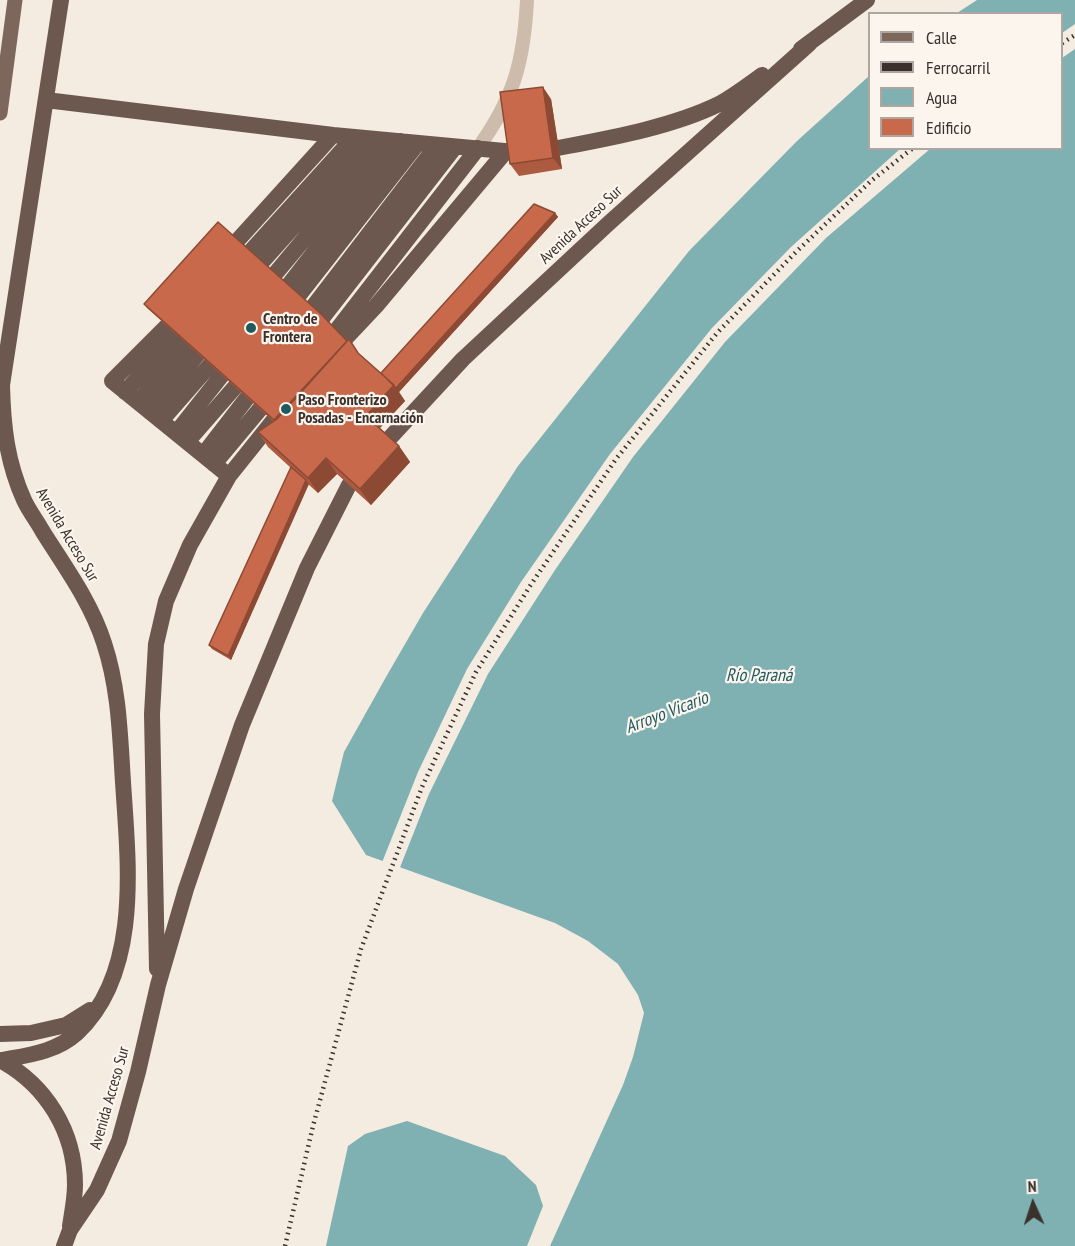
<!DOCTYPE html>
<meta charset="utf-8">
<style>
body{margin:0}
#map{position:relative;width:1075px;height:1246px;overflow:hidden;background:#f4ebe1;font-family:"PT Sans Narrow",sans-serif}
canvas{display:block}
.legend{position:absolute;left:868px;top:12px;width:195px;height:138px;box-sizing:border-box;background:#fbf5ee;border:2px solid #aea6a0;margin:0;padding:8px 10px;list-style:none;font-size:18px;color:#3b302b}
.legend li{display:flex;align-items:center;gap:12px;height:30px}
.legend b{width:30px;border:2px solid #aea6a0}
.north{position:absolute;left:1003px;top:1174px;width:60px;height:60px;-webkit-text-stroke:4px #fbf5ee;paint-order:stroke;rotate:357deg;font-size:16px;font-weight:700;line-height:24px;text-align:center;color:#3b302b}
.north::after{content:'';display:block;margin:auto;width:21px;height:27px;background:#3b302b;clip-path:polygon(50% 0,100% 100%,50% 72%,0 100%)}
</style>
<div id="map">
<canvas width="1075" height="1246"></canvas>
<ul class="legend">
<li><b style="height:8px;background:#7d675c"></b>Calle</li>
<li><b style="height:8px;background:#3b302b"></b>Ferrocarril</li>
<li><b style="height:16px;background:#7fb0b2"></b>Agua</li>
<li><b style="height:16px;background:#c8694b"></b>Edificio</li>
</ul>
<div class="north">N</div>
</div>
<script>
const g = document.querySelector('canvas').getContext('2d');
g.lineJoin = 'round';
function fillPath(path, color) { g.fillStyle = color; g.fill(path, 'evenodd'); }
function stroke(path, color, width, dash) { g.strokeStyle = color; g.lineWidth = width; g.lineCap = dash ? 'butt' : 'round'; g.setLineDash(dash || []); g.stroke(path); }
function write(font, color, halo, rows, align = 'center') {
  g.font = font + ' "PT Sans Narrow",sans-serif'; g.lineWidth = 4.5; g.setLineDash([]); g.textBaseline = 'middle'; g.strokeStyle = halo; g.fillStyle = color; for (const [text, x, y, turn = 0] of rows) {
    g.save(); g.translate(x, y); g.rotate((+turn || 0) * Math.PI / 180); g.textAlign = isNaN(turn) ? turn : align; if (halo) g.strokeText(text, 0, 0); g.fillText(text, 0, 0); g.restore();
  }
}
fillPath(new Path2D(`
 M977,0H1075V1246H550L623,1085L633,1057L644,1013L638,995L618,964L588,941L555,923L366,855L332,801L344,752L386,677L423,613L518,466L689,251L797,141L869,76L870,148H1062V14L957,13Z
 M407,1121L505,1156L536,1185L543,1206L527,1246H326L348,1146L365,1134Z`), '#7fb0b2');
fillPath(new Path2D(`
 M1075,24V49L1062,58V33Z
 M900,149H930L826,238L725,342L633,457L555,570L488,674L429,794L399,870L381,865L418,772L467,669L521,582L610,454L712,328L791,247Z`), '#f4ebe1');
stroke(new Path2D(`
 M478,148C514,98 524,61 527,0`), '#cdbbac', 14);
stroke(new Path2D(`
 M0,113L15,0`), '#7d675c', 15);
stroke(new Path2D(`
 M801,49L867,0
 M46,100L333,135L515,152
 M558,148C610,138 672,127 719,104C734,96 748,85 762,75
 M237,241L333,135
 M250,252L354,137
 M262,262L372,139
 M275,274L387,140
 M288,286L401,141
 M299,295L418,143
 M312,308L437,145
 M323,317L455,147
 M167,326L112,381L229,476
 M336,331L478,148
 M344,340L376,306L506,151
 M125,392L177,335
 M138,402L188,345
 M150,412L198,354
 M161,421L210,365
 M176,433L222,375
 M387,441L463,359L609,223L809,44
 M187,442L235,387
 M203,455L247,398
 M214,464L260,409
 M157,969L152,714L156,644L166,601L190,545L229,476L273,421
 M0,1034L31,1033L66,1025L90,1010
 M0,1060C46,1085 75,1131 75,1185C75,1198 72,1213 70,1226
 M2,1060C29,1055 56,1052 77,1033C142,972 128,862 123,782C120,735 119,688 104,643C91,602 65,567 43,532C37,521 29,511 24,500C7,462 3,427 2,385L61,0
 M64,1246L70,1230L97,1190L119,1141L138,1072L158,985L186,889L242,725L307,568L349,485`), '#6c584f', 16);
stroke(new Path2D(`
 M1062,43L1075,35
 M285,1246L313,1126L361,949L422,787L476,672L530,586L616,459L717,333L796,252L871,181L913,148`), '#3b302b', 4.5, [1.5, 4.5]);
fillPath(new Path2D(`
 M551,99L562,169L519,176L510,164Z
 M555,213L558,217L399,392L405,401L380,428L399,446L410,462L371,505L337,474L318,493L308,484L231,660L212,649L209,645L291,468L268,447L258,432L273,421L147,308L144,304L358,353L381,373Z`), '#ac5a40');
fillPath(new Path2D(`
 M543,87L551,99L562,169L553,158Z
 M555,213L558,217L399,392L405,401L377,431L366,416Z
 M399,446L410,462L371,505L360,489Z
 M326,458L337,474L318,493L308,478Z
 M306,480L309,484L231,660L228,656Z`), '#8c4a34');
const building = new Path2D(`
 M543,87L553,158L510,164L500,92Z
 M534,204L555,213L396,388L381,373Z
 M218,222L320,313L347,341L274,420L144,304Z
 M349,339L358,353L394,385L366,416L399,446L360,489L326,458L308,478L258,432L277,419Z
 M291,467L306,480L228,656L209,645Z`);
fillPath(building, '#c8694b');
stroke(building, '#8c4a34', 1.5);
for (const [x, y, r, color] of [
 [251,328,6,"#1f5a5e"],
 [286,409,6,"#1f5a5e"]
]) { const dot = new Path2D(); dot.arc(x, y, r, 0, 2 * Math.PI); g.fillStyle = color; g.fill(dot); stroke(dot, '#fbf5ee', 2); }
write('16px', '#3b302b', '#fbf5ee', [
 ["Avenida Acceso Sur",581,225,-43],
 ["Avenida Acceso Sur",67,535,59],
 ["Avenida Acceso Sur",110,1098,-74]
]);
write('bold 16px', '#3b302b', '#fbf5ee', [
 ["Centro de",263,319],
 ["Frontera",263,337],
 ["Paso Fronterizo",298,400],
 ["Posadas - Encarnación",298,418]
], 'left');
write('italic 18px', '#1f5a5e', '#fbf5ee', [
 ["Río Paraná",759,676],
 ["Arroyo Vicario",667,713,-21]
]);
</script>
